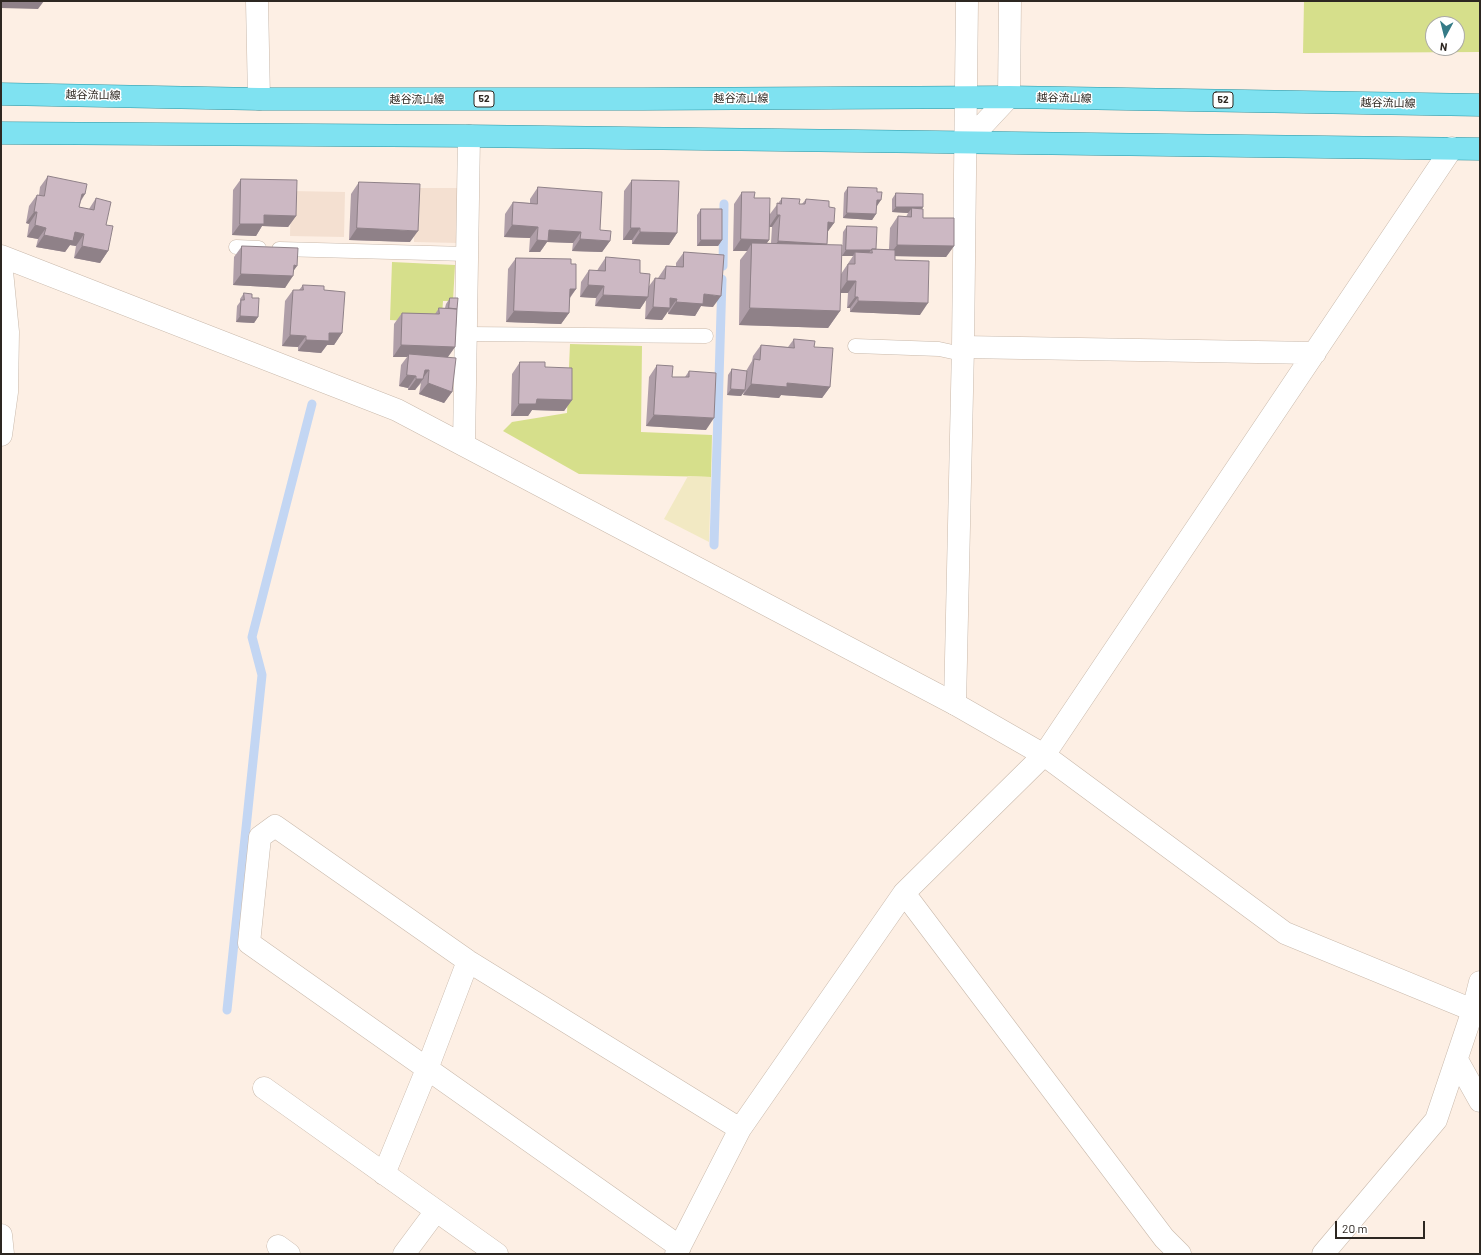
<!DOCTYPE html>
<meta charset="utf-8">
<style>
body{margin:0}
#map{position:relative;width:1481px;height:1255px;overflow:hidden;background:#fdefe4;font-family:Barlow,sans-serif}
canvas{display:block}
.frame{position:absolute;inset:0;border:2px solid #2d2721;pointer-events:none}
.north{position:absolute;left:1425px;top:16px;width:40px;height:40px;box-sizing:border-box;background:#fff;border:1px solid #aba9a6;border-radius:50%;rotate:187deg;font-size:11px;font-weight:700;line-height:16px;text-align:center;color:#2d2721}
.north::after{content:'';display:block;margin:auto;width:14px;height:18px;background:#357b87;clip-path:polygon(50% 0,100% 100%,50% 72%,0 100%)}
.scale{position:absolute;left:1335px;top:1221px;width:90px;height:18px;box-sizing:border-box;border:2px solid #2d2721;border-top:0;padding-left:5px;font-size:12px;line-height:14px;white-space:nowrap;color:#2d2721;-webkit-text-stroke:3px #fff;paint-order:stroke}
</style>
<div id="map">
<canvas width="1481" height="1255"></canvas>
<div class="frame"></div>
<div class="north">N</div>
<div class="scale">20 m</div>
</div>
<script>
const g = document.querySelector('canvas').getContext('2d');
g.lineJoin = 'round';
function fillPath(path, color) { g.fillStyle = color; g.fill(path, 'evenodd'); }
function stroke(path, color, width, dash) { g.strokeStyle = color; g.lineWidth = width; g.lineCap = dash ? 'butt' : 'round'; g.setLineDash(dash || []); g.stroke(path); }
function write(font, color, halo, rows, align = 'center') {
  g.font = font + ' Barlow,"Noto Sans JP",sans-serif'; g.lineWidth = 3; g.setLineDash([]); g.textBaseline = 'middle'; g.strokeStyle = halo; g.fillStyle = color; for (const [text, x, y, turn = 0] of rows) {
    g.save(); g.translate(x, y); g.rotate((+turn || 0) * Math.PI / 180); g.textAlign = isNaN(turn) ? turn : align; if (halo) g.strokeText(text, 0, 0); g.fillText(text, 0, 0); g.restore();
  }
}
fillPath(new Path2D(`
 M414,188H458V243L414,242Z
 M291,191L345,192L344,237L290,236Z`), '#f4e0d1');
fillPath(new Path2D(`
 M1304,1H1480V52L1303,53ZM1433,24H1457V48H1433Z
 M392,262L455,265L453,301H443L442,316L428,322L390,320Z
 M570,344L642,346L641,432L712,435L711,477L579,474L503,431L512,422L567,413Z`), '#d6df8b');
fillPath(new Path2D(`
 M688,476L711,477L709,542L664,519Z`), '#f2e9c3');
stroke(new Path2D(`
 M723,266L724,204
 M714,545L722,279
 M227,1010L262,675L252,637L312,404`), '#c3d6f3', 9);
const service = new Path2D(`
 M236,247L259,248
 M279,249L467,254
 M466,334L706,336
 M855,346L939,349L962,354`);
const minor = new Path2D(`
 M257,1L259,99
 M1,256L397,410L955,704L1044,755L1285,933L1480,1013
 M1,261L8,332L7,392L1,435
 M963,347L1315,353
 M464,445L469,136
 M904,893L1164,1238L1180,1254
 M1457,1060L1480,1101
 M264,1088L497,1254
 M384,1174L427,1069L468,961
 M1,1235L3,1254
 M278,1246L289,1254
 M680,1247L249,943L260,837L275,826L468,961L740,1129
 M404,1254L436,1211
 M676,1254L740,1129L904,893L1044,755L1452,148
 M1323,1254L1436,1120L1473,1010L1480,982`);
const tertiary = new Path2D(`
 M966,143L1009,97L1010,1
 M955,704L963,347L967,1`);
const primary = new Path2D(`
 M1,94L259,99H643L1009,97L1480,105
 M1,133L469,136L1480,149`);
stroke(service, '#c9b9ab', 15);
stroke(minor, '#c9b9ab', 23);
stroke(tertiary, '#c9b9ab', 23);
stroke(primary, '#2a94a2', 23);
stroke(service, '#fff', 14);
stroke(minor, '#fff', 22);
stroke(tertiary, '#fff', 22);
stroke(primary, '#7fe2f1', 22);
fillPath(new Path2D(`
 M48,176L85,194L81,201L79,207L89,209L96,198L106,225L108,251L100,263L74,258L76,246L70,245L65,252L36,247L38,239L27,237L29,224L26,223L29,206L37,195H39L40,187Z
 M241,179L296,216L288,227L262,226L256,236L232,235L233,190Z
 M632,180L677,233L669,245L632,244V240H623L624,191Z
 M359,182L410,242L349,240L351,194Z
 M538,187L600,230L610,241L602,252L572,251L573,243L547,242L540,252H529L530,238L504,237L505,214L513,202L530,203V199Z
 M848,187L877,192V206H876V214L872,220L843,218L844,193Z
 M742,192L754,198L770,214L782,198L799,204H802L806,199L829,207L834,223L828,231L827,244L826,245L841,274L853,256H842L843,232L847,226L876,249H889L890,228L898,216L906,217L908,213L892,212V199L896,193L923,207L922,209L923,218L954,246L946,257L895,256V260L920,315L850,312V308H847L848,293H840V311L828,328L739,325L740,260L747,251H733L734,204ZM769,227H772L771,243H767L769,240Z
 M701,209L722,240L718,246H697V215Z
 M242,246L294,271L285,288L233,285L234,257Z
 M684,252L713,307L701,306L695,316L668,314V310L662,320L645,319L646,300L640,309L595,306L596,298L580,297L581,282L589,270L597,271L598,269L606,257L640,273L649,286L655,278H658L666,266H676V263Z
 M516,258L571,264L576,289L570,298L569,313L561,324L506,322L508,269Z
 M303,285L324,290L342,333L334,345H327L321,353L298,351V347L282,346L285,301L293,290H299Z
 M244,293L252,298L258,317L254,323L236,322L237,306L240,302V299Z
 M450,298L457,309L455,347L448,357L452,392L444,403L419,394L421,383L415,390H408V388L399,386L401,365L407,357H393L394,324L402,313L435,314L439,308H445L446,304Z
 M794,339L814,347L830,387L822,398L781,395L779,398L743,395L744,392L741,396L727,395L728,375L732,369L746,371L752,361L753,356L761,345L788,347Z
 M520,362L545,367L572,400L564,411L532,410L528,416H511L512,374Z
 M657,365L672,377H685L689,371L706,430L646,426L649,377Z`), '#af9ea8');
fillPath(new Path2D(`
 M1,1H44L38,9L1,8Z
 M82,194H85L77,205Z
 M877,200H881L877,206H873Z
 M896,207H923L919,213L912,208L908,213L892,212Z
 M34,212H37L29,224L26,223Z
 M847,213L876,214L872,220L843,218Z
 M264,215L296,216L288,227L262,226L256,236L232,235L240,224Z
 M777,215H780L772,227H769Z
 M828,222L834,223L826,234Z
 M35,225L46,228L38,239L27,237Z
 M512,225L538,227L530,238L504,237Z
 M357,228L418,231L410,242L349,240Z
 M631,228H640L632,240H623Z
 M549,230L581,232L573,243L547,242L540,252H529L537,240Z
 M75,232L84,234L76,246L70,245L65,252L36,247L44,235Z
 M640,232L677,233L669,245L632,244Z
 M580,239L610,241L602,252L572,251Z
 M741,239L769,240L761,251L752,243L747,251H733Z
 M701,240H722L718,246H697Z
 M778,241L827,244L819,255L770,252Z
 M897,245L954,246L946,257L889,256Z
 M82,246L108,251L100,263L74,258Z
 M846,250H871L867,256L855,252L853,256H842Z
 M294,265L297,266L290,276H293L285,288L233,285L241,274Z
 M847,281H856L848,293H839Z
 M588,285L604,286L596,298L580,297Z
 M570,289H576L567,301Z
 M704,294L721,296L713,307L701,306L695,316L668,314L676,302Z
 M603,295L648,297L640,309L595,306Z
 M855,297H858L850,308H847Z
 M670,298L677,299L662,320L645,319L653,307Z
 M858,301L928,303L920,315L850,312Z
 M750,308L840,311L828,328L739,325Z
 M514,311L569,313L561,324L506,322Z
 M240,316L258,317L254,323L236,322Z
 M329,333H342L334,345H327L321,353L298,351L306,340Z
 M290,335L306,336L298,347L282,346Z
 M401,345L455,347L447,358L409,354L407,357H393Z
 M425,370H429L422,379H423L415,390H408L416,379Z
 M407,375L416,376L408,388L399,386Z
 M428,383L452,392L444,403L419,394Z
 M787,383L830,387L822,398L781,395L779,398L743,395L751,384Z
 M731,389L745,390L741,396L727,395Z
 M537,399L572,400L564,411L532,410L528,416H511L519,404Z
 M654,415L714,418L706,430L646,426Z`), '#8f8188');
const building = new Path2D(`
 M48,176L87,184L85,194H82L79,207L94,210L96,198L111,202L106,225L113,226L108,251L82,246L84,234L75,232L73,241L44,235L46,228L35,225L37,212H34L37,195L44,196Z
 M241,179L297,180L296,216L264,215V224H240Z
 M632,180L679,181L677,233L640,232V228H631Z
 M359,182L420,184L418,231L357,228Z
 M538,187L602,192L600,230L611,231L610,241L580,239L581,232L549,230L548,241L537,240L538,227L512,225L513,202L537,204Z
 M848,187L877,188V192H882L881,200H877L876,214L847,213Z
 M742,192H755L754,198H770L769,240L741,239Z
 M896,193L923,194V207H896Z
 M782,198L800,199L799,204H805L806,199L829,201V207L835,208L834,223L828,222L827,244L778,241L780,215H777V203L781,204Z
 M912,208L923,209V218H954V246L897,245L898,216L911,217Z
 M701,209H722V240H701Z
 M847,226L877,227L876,249H872L871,250H846Z
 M752,243L842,245L840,311L750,308Z
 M242,246L298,248L297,266L294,265L293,276L241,274Z
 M872,249L895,250V260L929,261L928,303L858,301V297H855L856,281H847L848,264H855V252L872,253Z
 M684,252L724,255L721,296L704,294L703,304L676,302L677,299L670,298V308L653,307L655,278L665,279L666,266L683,267Z
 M606,257L640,260V273L650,274L648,297L603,295L604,286L588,285L589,270L605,271Z
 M516,258L571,259V264H576V289H570L569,313L514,311Z
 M303,285L324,286V290L345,292L342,333H329V341L306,340V336L290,335L293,290H303Z
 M244,293L252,294V298H259L258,317L240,316L241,300H244Z
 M450,298H458L457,309L449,308Z
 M439,308L457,309L455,347L401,345L402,313L439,314Z
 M794,339L815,341L814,347L833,348L830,387L787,383V387L751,384L754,359L760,360L761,345L794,348Z
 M409,354L456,358L452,392L428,383L429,370H425L423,379H416V376L407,375Z
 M520,362H545V367L572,368V400L537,399L536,404H519Z
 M657,365L673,366L672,377H689V371L716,373L714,418L654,415Z
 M732,369L747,371L745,390L731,389Z`);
fillPath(building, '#ccb8c3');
stroke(building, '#8f8188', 1);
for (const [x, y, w] of [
 [484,99,20],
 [1223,100,20]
]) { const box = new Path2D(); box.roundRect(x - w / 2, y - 8, w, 16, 3); g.fillStyle = '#fff'; g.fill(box); stroke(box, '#2d2721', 1); }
write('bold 10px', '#2d2721', null, [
 ["52",484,99],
 ["52",1223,100]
]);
write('11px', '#2d2721', '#fff', [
 ["越谷流山線",93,95,1],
 ["越谷流山線",741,98],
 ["越谷流山線",1064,98,1],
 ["越谷流山線",417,99],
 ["越谷流山線",1388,103,1]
]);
</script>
